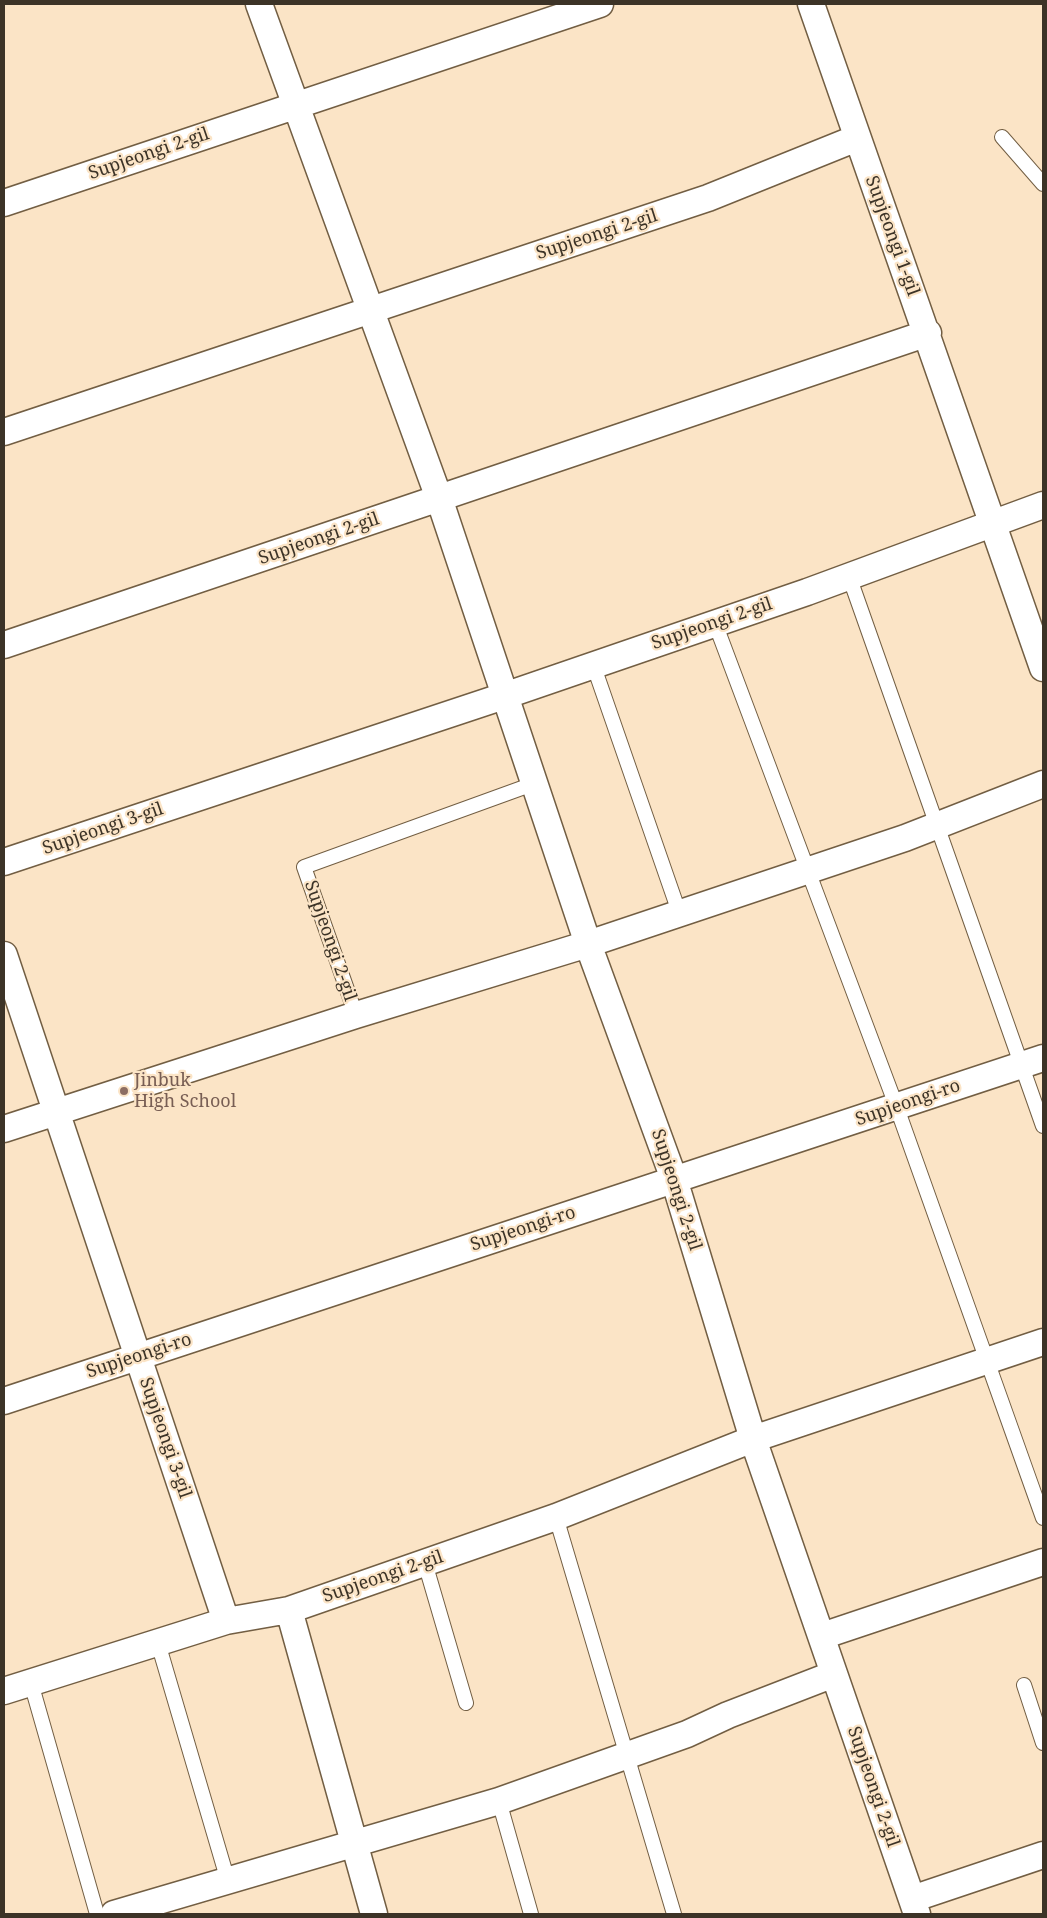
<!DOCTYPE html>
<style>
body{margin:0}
#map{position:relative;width:1047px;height:1918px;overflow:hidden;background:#fbe4c6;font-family:"Noto Serif",serif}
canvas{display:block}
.frame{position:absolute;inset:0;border:5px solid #3c3327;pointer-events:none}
</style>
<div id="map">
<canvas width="1047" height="1918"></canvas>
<div class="frame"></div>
</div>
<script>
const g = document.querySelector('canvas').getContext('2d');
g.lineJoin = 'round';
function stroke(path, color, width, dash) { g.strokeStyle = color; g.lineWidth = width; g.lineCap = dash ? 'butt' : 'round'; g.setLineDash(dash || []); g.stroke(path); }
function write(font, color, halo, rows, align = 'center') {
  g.font = font + ' "Noto Serif",serif'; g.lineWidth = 4.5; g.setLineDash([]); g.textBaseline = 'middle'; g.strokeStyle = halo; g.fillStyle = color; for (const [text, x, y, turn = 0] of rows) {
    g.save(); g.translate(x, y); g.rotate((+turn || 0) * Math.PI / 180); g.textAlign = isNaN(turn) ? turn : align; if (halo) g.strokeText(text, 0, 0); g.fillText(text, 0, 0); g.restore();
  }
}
const service = new Path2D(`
 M1002,137L1043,184
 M849,576L1043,1126
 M715,623L897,1108L1043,1518
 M593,664L679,912
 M356,1015L304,867L533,784
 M556,1517L674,1914
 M425,1563L466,1703
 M158,1643L228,1881
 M31,1683L97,1914
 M1024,1685L1043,1743
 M499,1801L531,1914`);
const minor = new Path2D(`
 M259,4L439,498L588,944L674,1179L753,1439L917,1914
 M811,4L1043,668
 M4,203L600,4
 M4,432L708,198L857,138
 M4,645L928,333
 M4,862L504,696L807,592L1043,505
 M4,955L226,1621
 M4,1129L356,1015L588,944L905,838L1043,784
 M4,1401L1043,1058
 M289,1610L374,1914
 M822,1636L1043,1562
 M4,1691L226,1621L289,1610L556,1517L753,1439L1043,1342
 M912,1899L1043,1855
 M114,1914L499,1801L687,1734L728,1715L834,1674`);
stroke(service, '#725e43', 16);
stroke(minor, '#725e43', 29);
stroke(service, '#fff', 14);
stroke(minor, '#fff', 26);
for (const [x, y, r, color] of [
 [124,1091,5,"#8d6e63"]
]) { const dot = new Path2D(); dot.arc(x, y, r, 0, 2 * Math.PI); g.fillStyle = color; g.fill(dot); stroke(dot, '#fbe4c6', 2); }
write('18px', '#3c3327', '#fbe4c6', [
 ["Supjeongi 2-gil",149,154,-19],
 ["Supjeongi 2-gil",597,235,-18],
 ["Supjeongi 1-gil",892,236,70],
 ["Supjeongi 2-gil",319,539,-19],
 ["Supjeongi 2-gil",712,624,-19],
 ["Supjeongi 3-gil",103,829,-19],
 ["Supjeongi 2-gil",330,941,71],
 ["Supjeongi-ro",908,1103,-19],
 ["Supjeongi 2-gil",676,1190,72],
 ["Supjeongi-ro",523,1229,-18],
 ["Supjeongi-ro",139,1356,-18],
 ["Supjeongi 3-gil",165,1438,71],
 ["Supjeongi 2-gil",383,1577,-19],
 ["Supjeongi 2-gil",873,1787,71]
]);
write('18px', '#785e54', '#fbe4c6', [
 ["Jinbuk",134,1081],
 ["High School",134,1102]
], 'left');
</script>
